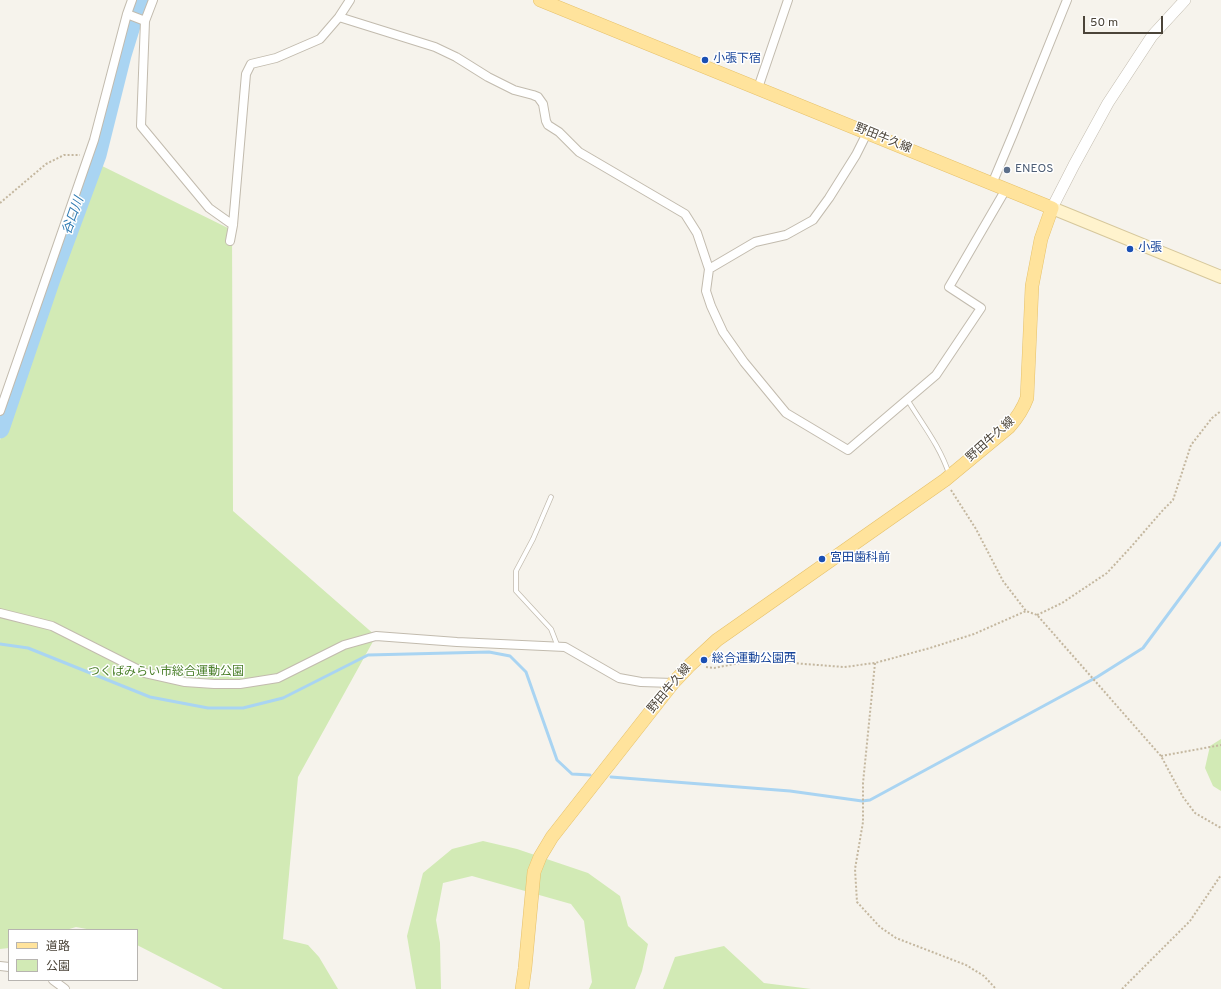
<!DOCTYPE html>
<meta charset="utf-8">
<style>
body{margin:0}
#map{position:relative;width:1221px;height:989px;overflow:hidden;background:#f6f3ec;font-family:Overpass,"Noto Sans JP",sans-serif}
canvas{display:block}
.legend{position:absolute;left:8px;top:929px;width:130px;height:52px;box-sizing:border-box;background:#fff;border:1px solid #b7b4b0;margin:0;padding:5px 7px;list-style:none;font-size:12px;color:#4b4439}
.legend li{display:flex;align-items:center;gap:8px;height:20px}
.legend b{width:20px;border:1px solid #b7b4b0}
.scale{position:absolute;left:1083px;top:16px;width:80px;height:18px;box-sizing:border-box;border:2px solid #4b4439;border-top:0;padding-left:5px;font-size:12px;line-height:14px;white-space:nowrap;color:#4b4439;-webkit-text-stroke:3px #fff;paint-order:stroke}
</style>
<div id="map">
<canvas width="1221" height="989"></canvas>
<ul class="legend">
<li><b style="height:5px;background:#ffe39c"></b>道路</li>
<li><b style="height:11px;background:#d2eab5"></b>公園</li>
</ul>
<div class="scale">50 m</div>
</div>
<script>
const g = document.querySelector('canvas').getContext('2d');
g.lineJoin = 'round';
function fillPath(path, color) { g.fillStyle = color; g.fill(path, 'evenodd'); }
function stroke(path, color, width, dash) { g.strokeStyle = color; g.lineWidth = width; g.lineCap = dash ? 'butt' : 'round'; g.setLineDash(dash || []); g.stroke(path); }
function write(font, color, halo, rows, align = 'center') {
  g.font = font + ' Overpass,"Noto Sans JP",sans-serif'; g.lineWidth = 3; g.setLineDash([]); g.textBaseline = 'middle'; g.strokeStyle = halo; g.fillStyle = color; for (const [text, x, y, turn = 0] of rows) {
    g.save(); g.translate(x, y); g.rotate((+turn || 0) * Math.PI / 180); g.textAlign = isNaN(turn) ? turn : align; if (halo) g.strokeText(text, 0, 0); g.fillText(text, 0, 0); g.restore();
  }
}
fillPath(new Path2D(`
 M94,162L232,230L233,511L376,636L298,777L283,939L308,945L319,957L338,989H223L137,945V930H92L76,927L66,930H9V948L0,949V440Z
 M1221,739V791L1213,786L1205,768L1210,746Z
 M483,841L517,849L588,873L620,896L628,926L648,944L642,971L635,989H589L592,982L584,921L571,904L472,876L443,883L436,920L440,943L441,989H416L407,936L423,873L452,849Z
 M724,946L764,983L811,989H663L675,957Z`), '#d2eab5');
stroke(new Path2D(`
 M0,644L28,648L150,697L208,708H243L283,698L368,655L489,652L510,656L526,672L557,760L572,774L590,775
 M611,777L790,791L862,801L870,800L1097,677L1143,648L1221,543`), '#a9d4f2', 3);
stroke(new Path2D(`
 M0,429L51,279L97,155L122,55L139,0`), '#a9d4f2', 19);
const service = new Path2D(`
 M907,399C922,424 940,446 949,474
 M551,497L533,539L516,571V591L551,629L558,647`);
const minor = new Path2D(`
 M127,14L145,21L141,126L209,208L233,225
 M339,17L435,47L456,57L488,77L514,90L533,95L538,97L543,104L546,121L548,125L559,132L579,152L685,214L697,233L709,269L706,291L711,306L723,332L744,362L786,413L848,450L936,375L981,308L949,287L1006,189
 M145,21L153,0
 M758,88L788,0
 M992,184L1013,134L1067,0
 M230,241L233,225L246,74L251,64L276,58L320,39L339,17L350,0
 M709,269L755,242L786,235L813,220L829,198L856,155L867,133
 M0,411L94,140L127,14L132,0
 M0,613L52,626L145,673L185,682L214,684H240L278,678L344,645L376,636L457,642L565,647L619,678L641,682L673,683
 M0,966L9,967
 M53,980L65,989`);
const tertiary = new Path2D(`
 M1052,208L1074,165L1108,103L1152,36L1185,0`);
const secondary = new Path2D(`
 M1052,208L1221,277`);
const primary = new Path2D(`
 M522,989L525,968L534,872L540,857L552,837L673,683L690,665L717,640L945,480L1009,427C1017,418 1023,409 1027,398L1032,286L1041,239L1052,208L540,0`);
stroke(service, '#c2bbae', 5.5);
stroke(minor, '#c2bbae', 10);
stroke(tertiary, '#c2bbae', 12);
stroke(secondary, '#d6c79b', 14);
stroke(primary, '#e6c16a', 14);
stroke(new Path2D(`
 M0,203L46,164L64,155H80
 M951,490L976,529L1003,581L1026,611L1037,615L1161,756L1183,797L1195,813L1221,828
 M1037,615L1062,603L1107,573L1130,548L1163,510L1173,500L1191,445L1212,418L1221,411
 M875,663L863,783V822L855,869L857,902L880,927L896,938L966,965L984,976L996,989
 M706,667L714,668L760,659L792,663L844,667L875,663L930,648L974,634L1026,611
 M1161,756L1221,745
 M1122,989L1190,921L1221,875`), '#c4b79f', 2, [2, 2]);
stroke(service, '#fff', 4);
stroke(minor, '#fff', 8);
stroke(tertiary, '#fff', 11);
stroke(secondary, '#fff3cd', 12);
stroke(primary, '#ffe39c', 13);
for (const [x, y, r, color] of [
 [705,60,4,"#1a4fb4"],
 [1007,170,4,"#5c6f8a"],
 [1130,249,4,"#1a4fb4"],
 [822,559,4,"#1a4fb4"],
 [704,660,4,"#1a4fb4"]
]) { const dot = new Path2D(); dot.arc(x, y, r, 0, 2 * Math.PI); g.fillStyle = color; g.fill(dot); stroke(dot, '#fff', 1.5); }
write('12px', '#164399', '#fff', [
 ["小張下宿",713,60],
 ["小張",1138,249],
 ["宮田歯科前",830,559],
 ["総合運動公園西",712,660]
], 'left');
write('12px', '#4b4439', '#fff', [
 ["野田牛久線",883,139,22],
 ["野田牛久線",991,440,-42],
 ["野田牛久線",670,689,-50]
]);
write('12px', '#4e5e75', '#fff', [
 ["ENEOS",1015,170]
], 'left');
write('12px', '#4a7f2a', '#fff', [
 ["つくばみらい市総合運動公園",166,673]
]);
write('italic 13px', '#2e7ab2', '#fff', [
 ["谷口川",74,216,-70]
]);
</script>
